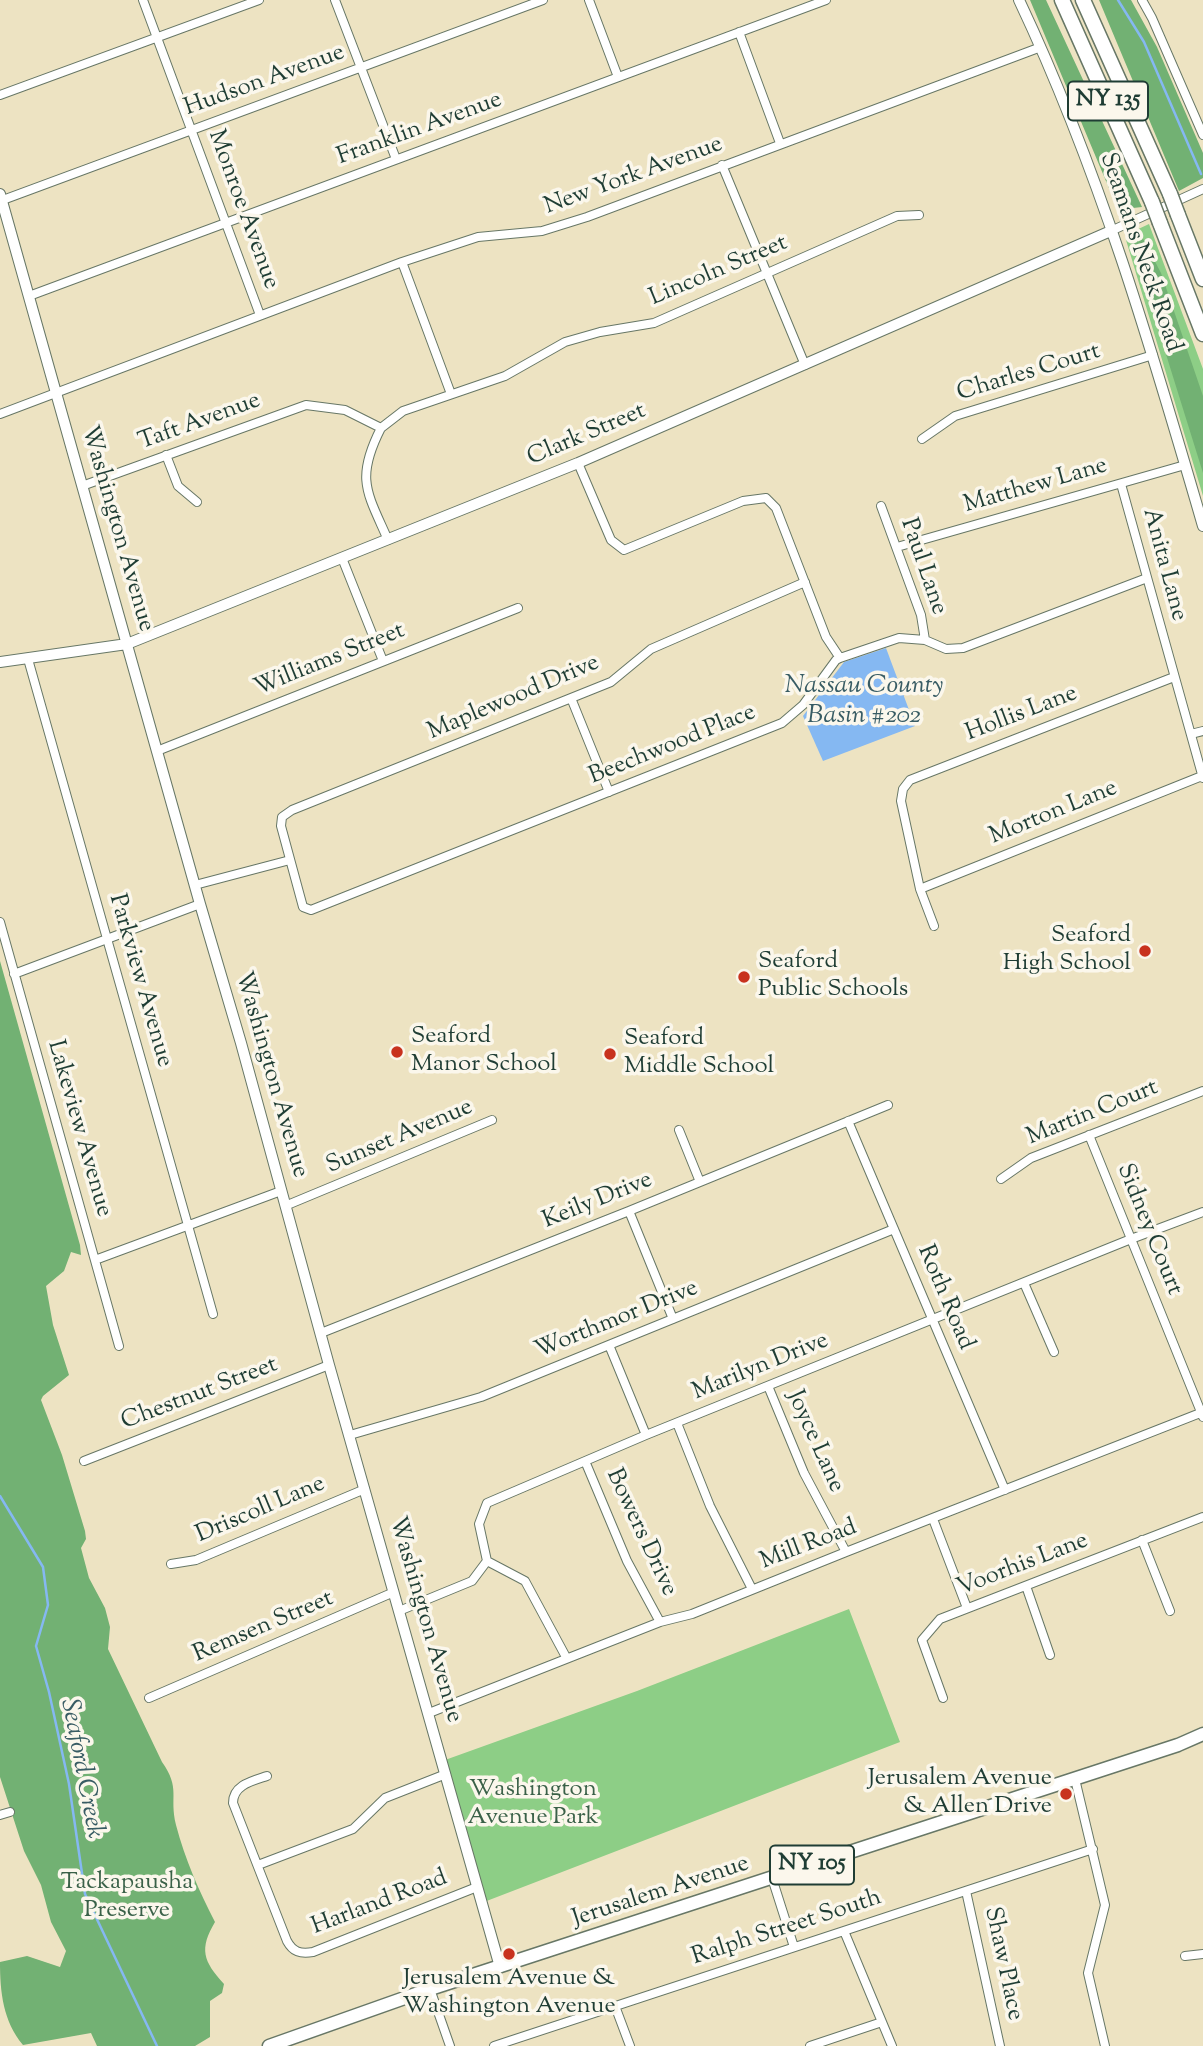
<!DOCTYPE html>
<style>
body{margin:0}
canvas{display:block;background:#ede3c2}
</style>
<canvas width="1203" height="2046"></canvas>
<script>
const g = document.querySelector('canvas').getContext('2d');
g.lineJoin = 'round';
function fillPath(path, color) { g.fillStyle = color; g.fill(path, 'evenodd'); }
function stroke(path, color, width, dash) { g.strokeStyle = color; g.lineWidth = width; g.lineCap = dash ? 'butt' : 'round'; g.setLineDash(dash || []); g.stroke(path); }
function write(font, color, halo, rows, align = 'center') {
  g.font = font + ' "Sorts Mill Goudy",serif'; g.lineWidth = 7; g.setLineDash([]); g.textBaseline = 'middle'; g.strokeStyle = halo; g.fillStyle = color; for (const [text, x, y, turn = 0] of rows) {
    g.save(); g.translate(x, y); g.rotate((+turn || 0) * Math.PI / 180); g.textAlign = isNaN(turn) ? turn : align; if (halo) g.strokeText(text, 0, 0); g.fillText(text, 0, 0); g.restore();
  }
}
fillPath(new Path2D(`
 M1149,224L1203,369V496L1126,240L1133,235L1132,232Z
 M849,1609L900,1742L484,1902L445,1760L637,1691Z`), '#8dce86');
fillPath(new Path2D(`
 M1030,0H1046L1142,207L1124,209L1116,205Z
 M1099,0H1131L1157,47L1203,153V178L1179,191Z
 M1140,233L1161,273L1203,396V473L1131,242Z
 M0,961L80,1245L81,1255L71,1252L64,1271L46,1286L53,1325L69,1375L43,1396L41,1400L62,1455L85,1531L86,1539L81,1548L89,1578L105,1608L110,1627L108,1649L162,1762C181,1789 169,1796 176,1825C185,1859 199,1891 215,1922C199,1949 203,1961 224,1984L222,1993L210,2001V2037L195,2046H97L91,2033L23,2045C3,2021 0,1992 0,1962L27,1956L60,1967L66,1951L51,1922L41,1885L24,1851L0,1777Z`), '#72b173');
fillPath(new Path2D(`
 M886,648L915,726L823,761L803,716L844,662Z`), '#85b8f2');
stroke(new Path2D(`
 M1118,0L1144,42L1201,174
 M0,1496L43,1567L48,1605L36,1646L49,1692L69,1784L85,1894L157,2046`), '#85b8f2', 2.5);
const minor = new Path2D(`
 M143,0L260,315
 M335,0L396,159
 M589,0L618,77
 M1142,0L1152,18L1203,135
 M739,32L780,143
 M0,95L259,0
 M722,165L805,365
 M0,201L543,0
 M1113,230L1203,189
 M402,262L451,394
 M29,296L826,0
 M0,414L402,262L478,237L542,231L587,217L1041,47
 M381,428C355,479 367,492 388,540
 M922,439L955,416L1153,355
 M166,455L178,486L197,502
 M578,463L611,540L624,550L743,501L766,498L776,508L826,637L840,658
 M1121,484L1203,778
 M82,486L306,405L345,410L381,428L403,411L505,376L565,342L600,332L654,323L897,216L919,215
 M881,506L921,615L925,640
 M897,547L1185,465
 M342,558L383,661
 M805,582L651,649L611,682L292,810L282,817L281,826L303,907L311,910L782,723L803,705L836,660L840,658L899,638L925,640L946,649L963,648L1147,578
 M28,659L213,1314
 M571,698L609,792
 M1191,734L1203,731
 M157,751L518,608
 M195,885L290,860
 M920,889L1202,776
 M0,922L119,1346
 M934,926L920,889L901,801L903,789L910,780L1174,677
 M14,974L200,904
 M848,1121L1005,1490
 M679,1130L700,1182
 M1089,1135L1203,1417
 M1001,1179L1031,1158L1203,1091
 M285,1206L492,1120
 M629,1211L673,1319
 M95,1260L281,1191
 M1024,1283L1054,1352
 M321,1333L629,1211L888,1105
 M609,1345L646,1435
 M768,1386L804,1473L846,1552
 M677,1423L710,1506L752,1589
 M350,1435L481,1397L894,1229
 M84,1461L329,1365
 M585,1461L627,1561L660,1622
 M933,1519L967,1608
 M1142,1540L1170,1611
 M487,1561L525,1581L566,1657
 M171,1564L196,1560L365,1489
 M1026,1586L1050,1655
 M399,1611L472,1581L487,1561L479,1524L487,1503L646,1435L1131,1239L1203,1212
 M149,1698L394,1592
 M943,1698L922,1640L940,1619L1203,1517
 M429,1713L660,1622L692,1614L846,1552L1203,1412
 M267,1776C252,1781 233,1785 233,1803L287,1941C293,1952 300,1954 313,1952L477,1887
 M1075,1779L1105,1905L1088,1973L1105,2046
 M0,1815L10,1812
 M258,1865L353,1829L385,1798L446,1774
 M772,1878L794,1947
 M966,1891L1000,2046
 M844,1931L892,2046
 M1185,1956L1203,1954
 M430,1989L450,2046
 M615,2006L630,2046
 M494,2046L1093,1849
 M810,2046L882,2022`);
const tertiary = new Path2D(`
 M1019,0C1099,169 1151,347 1203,526
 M0,194L200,904L241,1043L329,1365L500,1967
 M0,662L127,644L578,463L1113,230`);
const primary = new Path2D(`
 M269,2046L430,1989L1178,1745L1203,1734`);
const motorway = new Path2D(`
 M1062,0L1152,202
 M1083,0L1170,194
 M1178,215L1203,279
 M1160,223L1203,334`);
stroke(minor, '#677766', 10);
stroke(tertiary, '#677766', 12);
stroke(primary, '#677766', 15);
stroke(motorway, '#677766', 17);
stroke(minor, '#fff', 8);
stroke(tertiary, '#fff', 10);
stroke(primary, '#fff', 12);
stroke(motorway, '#fff', 14);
const motorwayBridge = new Path2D(`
 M1170,194L1178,215
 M1152,202L1160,223`);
stroke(motorwayBridge, '#677766', 17, []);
stroke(motorwayBridge, '#fff', 14);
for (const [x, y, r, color] of [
 [1145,951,7,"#c8321e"],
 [744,977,7,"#c8321e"],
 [397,1052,7,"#c8321e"],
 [610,1054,7,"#c8321e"],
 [1066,1794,7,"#c8321e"],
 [509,1954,7,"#c8321e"]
]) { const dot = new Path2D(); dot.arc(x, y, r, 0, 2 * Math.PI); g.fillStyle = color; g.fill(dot); stroke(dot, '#fbf7ec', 2.5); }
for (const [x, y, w] of [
 [1108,101,80],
 [812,1865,84]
]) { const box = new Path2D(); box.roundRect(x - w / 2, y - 19.5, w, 39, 5); g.fillStyle = '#fbf7ec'; g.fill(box); stroke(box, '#1f3d34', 2); }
write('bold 23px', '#1f3d34', null, [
 ["NY 135",1108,101],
 ["NY 105",812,1865]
]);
write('24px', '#1f3d34', '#fbf7ec', [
 ["Hudson Avenue",265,82,-20],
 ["Franklin Avenue",420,130,-20],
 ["New York Avenue",634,177,-20],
 ["Monroe Avenue",242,210,70],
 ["Seamans Neck Road",1139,253,71],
 ["Lincoln Street",719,272,-23],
 ["Charles Court",1029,374,-17],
 ["Taft Avenue",200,423,-20],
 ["Clark Street",587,436,-23],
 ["Matthew Lane",1036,487,-16],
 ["Washington Avenue",116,529,74],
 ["Anita Lane",1163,565,75],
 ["Paul Lane",922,567,71],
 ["Williams Street",330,661,-22],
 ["Maplewood Drive",514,699,-23],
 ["Hollis Lane",1022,715,-21],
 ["Beechwood Place",673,746,-22],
 ["Morton Lane",1054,814,-22],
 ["Parkview Avenue",139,981,74],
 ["Washington Avenue",270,1075,74],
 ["Martin Court",1093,1114,-22],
 ["Lakeview Avenue",78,1129,74],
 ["Sunset Avenue",400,1138,-23],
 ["Keily Drive",598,1202,-22],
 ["Sidney Court",1148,1230,68],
 ["Roth Road",944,1298,67],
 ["Worthmor Drive",617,1321,-22],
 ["Marilyn Drive",761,1368,-22],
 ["Chestnut Street",200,1395,-21],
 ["Joyce Lane",814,1442,66],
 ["Driscoll Lane",261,1511,-23],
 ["Bowers Drive",640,1533,65],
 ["Mill Road",809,1546,-21],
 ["Voorhis Lane",1023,1566,-21],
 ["Washington Avenue",424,1620,74],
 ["Remsen Street",264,1628,-23],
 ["Jerusalem Avenue",661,1893,-18],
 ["Harland Road",380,1904,-21],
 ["Ralph Street South",787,1929,-18],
 ["Shaw Place",1002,1964,78]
]);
write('24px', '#1f3d34', '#fbf7ec', [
 ["Seaford",1131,937,"right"],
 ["High School",1131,965,"right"],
 ["Seaford",758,963],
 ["Public Schools",758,991],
 ["Seaford",411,1038],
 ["Manor School",411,1066],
 ["Seaford",624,1040],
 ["Middle School",624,1068],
 ["Jerusalem Avenue",1052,1780,"right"],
 ["& Allen Drive",1052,1808,"right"],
 ["Jerusalem Avenue &",509,1980,"center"],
 ["Washington Avenue",509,2008,"center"]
], 'left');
write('24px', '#3a6148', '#fbf7ec', [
 ["Washington",533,1791],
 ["Avenue Park",533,1819],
 ["Tackapausha",127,1884],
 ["Preserve",127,1912]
]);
write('italic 26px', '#385c64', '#fbf7ec', [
 ["Nassau County",864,688],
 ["Basin #202",864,718],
 ["Seaford Creek",80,1769,79]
]);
</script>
